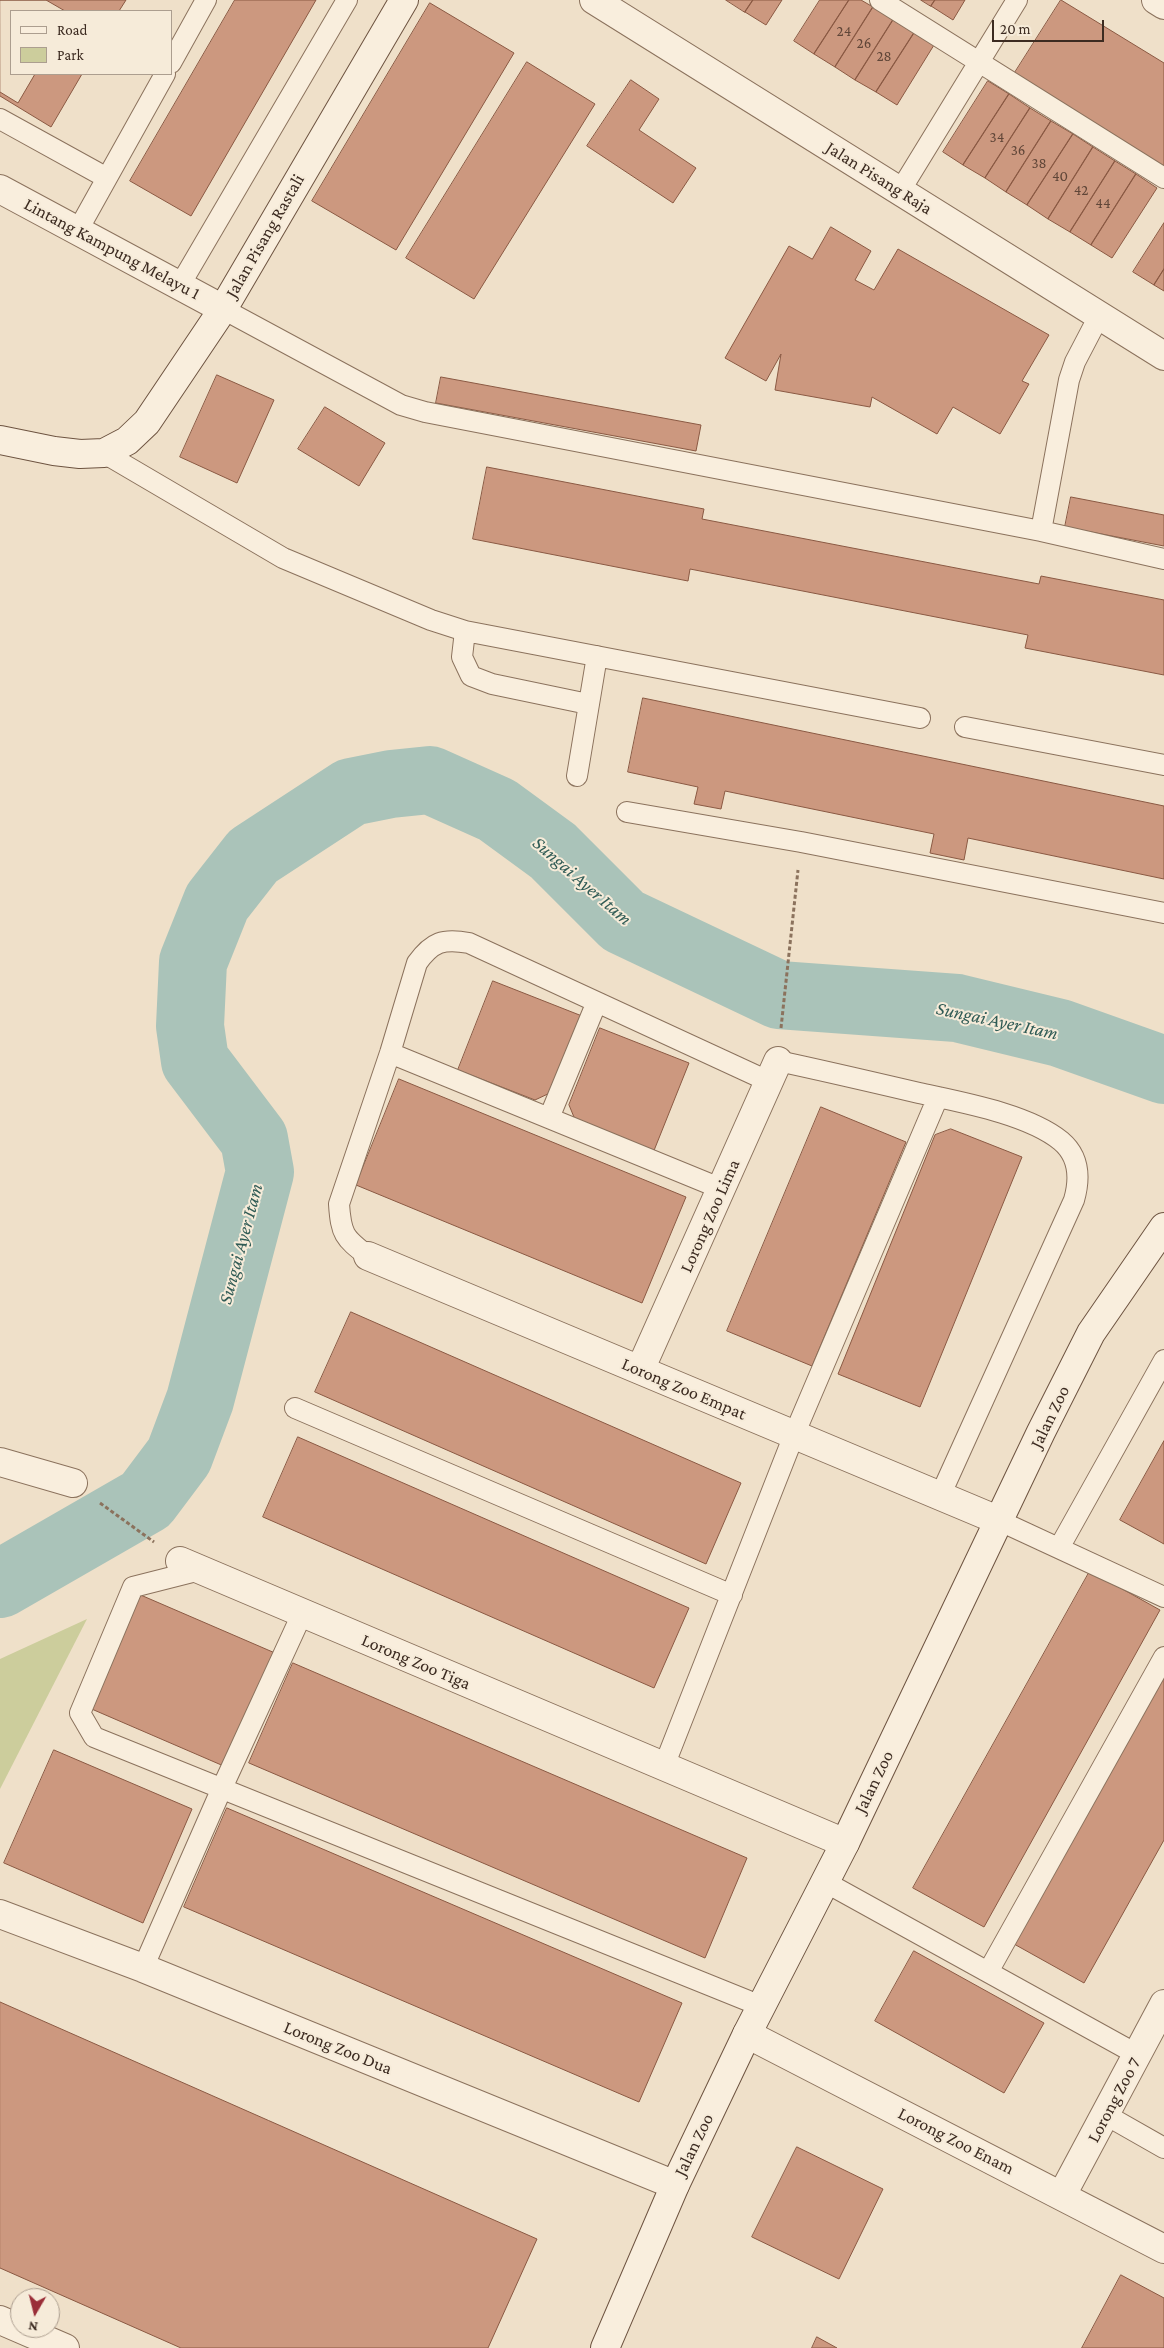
<!DOCTYPE html>
<style>
body{margin:0}
#map{position:relative;width:1164px;height:2348px;overflow:hidden;background:#efe0c9;font-family:"Crimson Pro",serif}
canvas{display:block}
.legend{position:absolute;left:10px;top:10px;width:162px;height:65px;box-sizing:border-box;background:#f6ebd9;border:1px solid #ac9e8f;margin:0;padding:6px 9px;list-style:none;font-size:15px;color:#3c2b21}
.legend li{display:flex;align-items:center;gap:10px;height:25px}
.legend b{width:25px;border:1px solid #ac9e8f}
.north{position:absolute;left:10px;top:2288px;width:50px;height:50px;box-sizing:border-box;background:#f6ebd9;border:1px solid #ac9e8f;border-radius:50%;rotate:188deg;font-size:14px;font-weight:700;line-height:20px;text-align:center;color:#3c2b21}
.north::after{content:'';display:block;margin:auto;width:18px;height:22px;background:#9a2e38;clip-path:polygon(50% 0,100% 100%,50% 72%,0 100%)}
.scale{position:absolute;left:992px;top:20px;width:112px;height:22px;box-sizing:border-box;border:2px solid #3c2b21;border-top:0;padding-left:6px;font-size:15px;line-height:18px;white-space:nowrap;color:#3c2b21;-webkit-text-stroke:4px #f6ebd9;paint-order:stroke}
</style>
<div id="map">
<canvas width="1164" height="2348"></canvas>
<ul class="legend">
<li><b style="height:6px;background:#f9eedd"></b>Road</li>
<li><b style="height:14px;background:#cccd9c"></b>Park</li>
</ul>
<div class="north">N</div>
<div class="scale">20 m</div>
</div>
<script>
const g = document.querySelector('canvas').getContext('2d');
g.lineJoin = 'round';
function fillPath(path, color) { g.fillStyle = color; g.fill(path, 'evenodd'); }
function stroke(path, color, width, dash) { g.strokeStyle = color; g.lineWidth = width; g.lineCap = dash ? 'butt' : 'round'; g.setLineDash(dash || []); g.stroke(path); }
function write(font, color, halo, rows, align = 'center') {
  g.font = font + ' "Crimson Pro",serif'; g.lineWidth = 4; g.setLineDash([]); g.textBaseline = 'middle'; g.strokeStyle = halo; g.fillStyle = color; for (const [text, x, y, turn = 0] of rows) {
    g.save(); g.translate(x, y); g.rotate((+turn || 0) * Math.PI / 180); g.textAlign = isNaN(turn) ? turn : align; if (halo) g.strokeText(text, 0, 0); g.fillText(text, 0, 0); g.restore();
  }
}
fillPath(new Path2D(`
 M87,1619L0,1789V1659Z`), '#cccd9c');
stroke(new Path2D(`
 M0,1584L146,1500L179,1456L200,1400L260,1172L254,1139L195,1061L190,1026L193,962L217,902L253,856L351,792L391,784L430,780L497,810L553,851L623,921L779,995L957,1008L1060,1033L1164,1070`), '#aac3b9', 68);
const building = new Path2D(`
 M0,0H126L119,11H11V74H82L51,127L0,96Z
 M0,0H46L65,11H11V74H35L18,103L0,92Z
 M235,0H316L191,216L130,181Z
 M726,0H753L745,12Z
 M753,0H782L766,25L745,12Z
 M820,0H849L814,54L794,41Z
 M849,0H861L873,7L835,67L814,54Z
 M921,0H935L931,6Z
 M935,0H965L953,20L931,6Z
 M1061,0L1164,63V168L1014,74Z
 M430,3L514,53L396,250L312,201Z
 M873,7L893,20L855,80L835,67Z
 M893,20L914,33L876,92L855,80Z
 M914,33L934,45L897,105L876,92Z
 M527,62L595,104L474,299L406,258Z
 M631,80L659,99L639,130L696,168L673,203L587,146Z
 M988,81L1009,94L963,165L943,152Z
 M1009,94L1030,108L985,178L963,165Z
 M1030,108L1051,121L1006,192L985,178Z
 M1051,121L1073,134L1027,205L1006,192Z
 M1073,134L1093,147L1048,219L1027,205Z
 M1093,147L1115,161L1070,232L1048,219Z
 M1115,161L1136,174L1091,245L1070,232Z
 M1136,174L1157,188L1112,258L1091,245Z
 M1164,223V269L1154,285L1133,272Z
 M831,227L871,251L855,280L874,290L898,249L1049,335L1022,381L1029,384L1000,434L953,407L937,434L872,397L870,407L775,390L781,354L766,381L725,358L789,246L812,259Z
 M1164,269V291L1154,285Z
 M217,375L274,400L237,483L180,457Z
 M441,377L701,425L696,451L436,403Z
 M325,407L385,443L359,486L298,449Z
 M487,467L704,509L702,519L1039,584L1041,576L1164,600V675L1025,648L1028,635L690,569L688,581L473,539Z
 M1071,497L1164,515V546L1065,527Z
 M643,698L1164,806V879L968,838L964,860L930,853L934,834L725,791L721,809L694,804L698,787L628,772Z
 M493,981L582,1016L552,1092L535,1100L458,1070Z
 M600,1028L689,1063L653,1153L576,1122L569,1105Z
 M399,1079L686,1197L642,1303L356,1185Z
 M821,1107L906,1142L812,1366L727,1331Z
 M951,1129L1022,1157L920,1407L838,1374L935,1135Z
 M351,1312L741,1483L706,1564L315,1392Z
 M298,1437L689,1608L654,1688L263,1517Z
 M1164,1441V1544L1120,1520Z
 M1090,1571L1160,1610L984,1927L913,1888Z
 M136,1593L275,1653L226,1767L87,1707Z
 M293,1663L747,1858L705,1958L249,1763Z
 M1164,1675V1840L1084,1983L1014,1944Z
 M54,1750L192,1809L143,1923L4,1863Z
 M227,1808L682,2003L639,2102L184,1907Z
 M914,1951L1044,2023L1004,2093L875,2021Z
 M0,2002L537,2239L488,2348H181L0,2268Z
 M797,2147L883,2189L839,2279L752,2237Z
 M1121,2275L1164,2298V2348H1082Z
 M817,2337L837,2348H812Z`);
fillPath(building, '#cc987f');
stroke(building, '#8a5943', 1);
const lane = new Path2D(`
 M880,0L1164,178
 M171,63L206,0
 M0,119L107,178
 M900,191L1017,0
 M78,230L165,74
 M180,285L347,0
 M223,309L401,405L425,412L1041,531L1164,559
 M104,453L283,558L431,620L465,631L920,718
 M1041,531L1069,380L1075,362L1099,316
 M465,631L462,657L471,676L492,684L588,704
 M965,727L1164,765
 M577,776L597,656
 M627,812L801,842L1164,913
 M390,1053L722,1189
 M778,1061C825,1071 872,1082 919,1093C960,1102 1028,1114 1061,1141C1080,1157 1080,1179 1074,1200L940,1496
 M549,1118L596,1004
 M368,1256C344,1238 341,1234 339,1204L390,1053L417,963C432,942 443,938 469,943L770,1082
 M295,1408L732,1595
 M1000,1521L1164,1597
 M1059,1548L1164,1360
 M200,1570L133,1587L80,1713L94,1737L761,2006
 M664,1766L794,1435L938,1097
 M825,1882L1138,2055
 M143,1968L222,1788L302,1614
 M988,1972L1164,1657
 M1106,2115L1164,2148`);
const street = new Path2D(`
 M594,0L1164,356
 M1156,0L1164,5
 M0,189L223,309
 M368,1256L1000,1521
 M640,1370L778,1061
 M0,1462L73,1483
 M180,1561L845,1843
 M0,1914L143,1968L675,2185
 M747,2034L1164,2249
 M1062,2195L1164,2004
 M0,2320L65,2348`);
const secondary = new Path2D(`
 M0,440L54,451L80,454L104,453L127,441L147,422L223,309L404,0
 M605,2348L675,2185L747,2034L845,1843L1041,1432L1091,1333L1164,1227`);
stroke(lane, '#8b725d', 22);
stroke(street, '#8b725d', 30);
stroke(secondary, '#6d5340', 30);
stroke(new Path2D(`
 M781,1028L798,870
 M100,1503L154,1542`), '#8b725d', 3, [4, 2.5]);
stroke(lane, '#f9eedd', 20);
stroke(street, '#f9eedd', 28);
stroke(secondary, '#f9eedd', 28);
write('15px', '#604638', null, [
 ["24",844,31],
 ["26",864,43],
 ["28",884,56],
 ["34",997,137],
 ["36",1018,150],
 ["38",1039,163],
 ["40",1060,176],
 ["42",1081,190],
 ["44",1103,203]
]);
write('18px', '#3c2b21', '#f6ebd9', [
 ["Jalan Pisang Raja",879,178,32],
 ["Jalan Pisang Rastali",265,236,-60],
 ["Lintang Kampung Melayu 1",112,249,28],
 ["Lorong Zoo Lima",710,1216,-66],
 ["Lorong Zoo Empat",684,1389,23],
 ["Jalan Zoo",1050,1417,-64],
 ["Lorong Zoo Tiga",416,1662,23],
 ["Jalan Zoo",874,1782,-64],
 ["Lorong Zoo Dua",338,2048,22],
 ["Lorong Zoo 7",1114,2100,-62],
 ["Lorong Zoo Enam",956,2141,27],
 ["Jalan Zoo",694,2145,-64]
]);
write('italic 19px', '#305b55', '#f6ebd9', [
 ["Sungai Ayer Itam",582,881,41],
 ["Sungai Ayer Itam",997,1021,12],
 ["Sungai Ayer Itam",241,1244,-75]
]);
</script>
